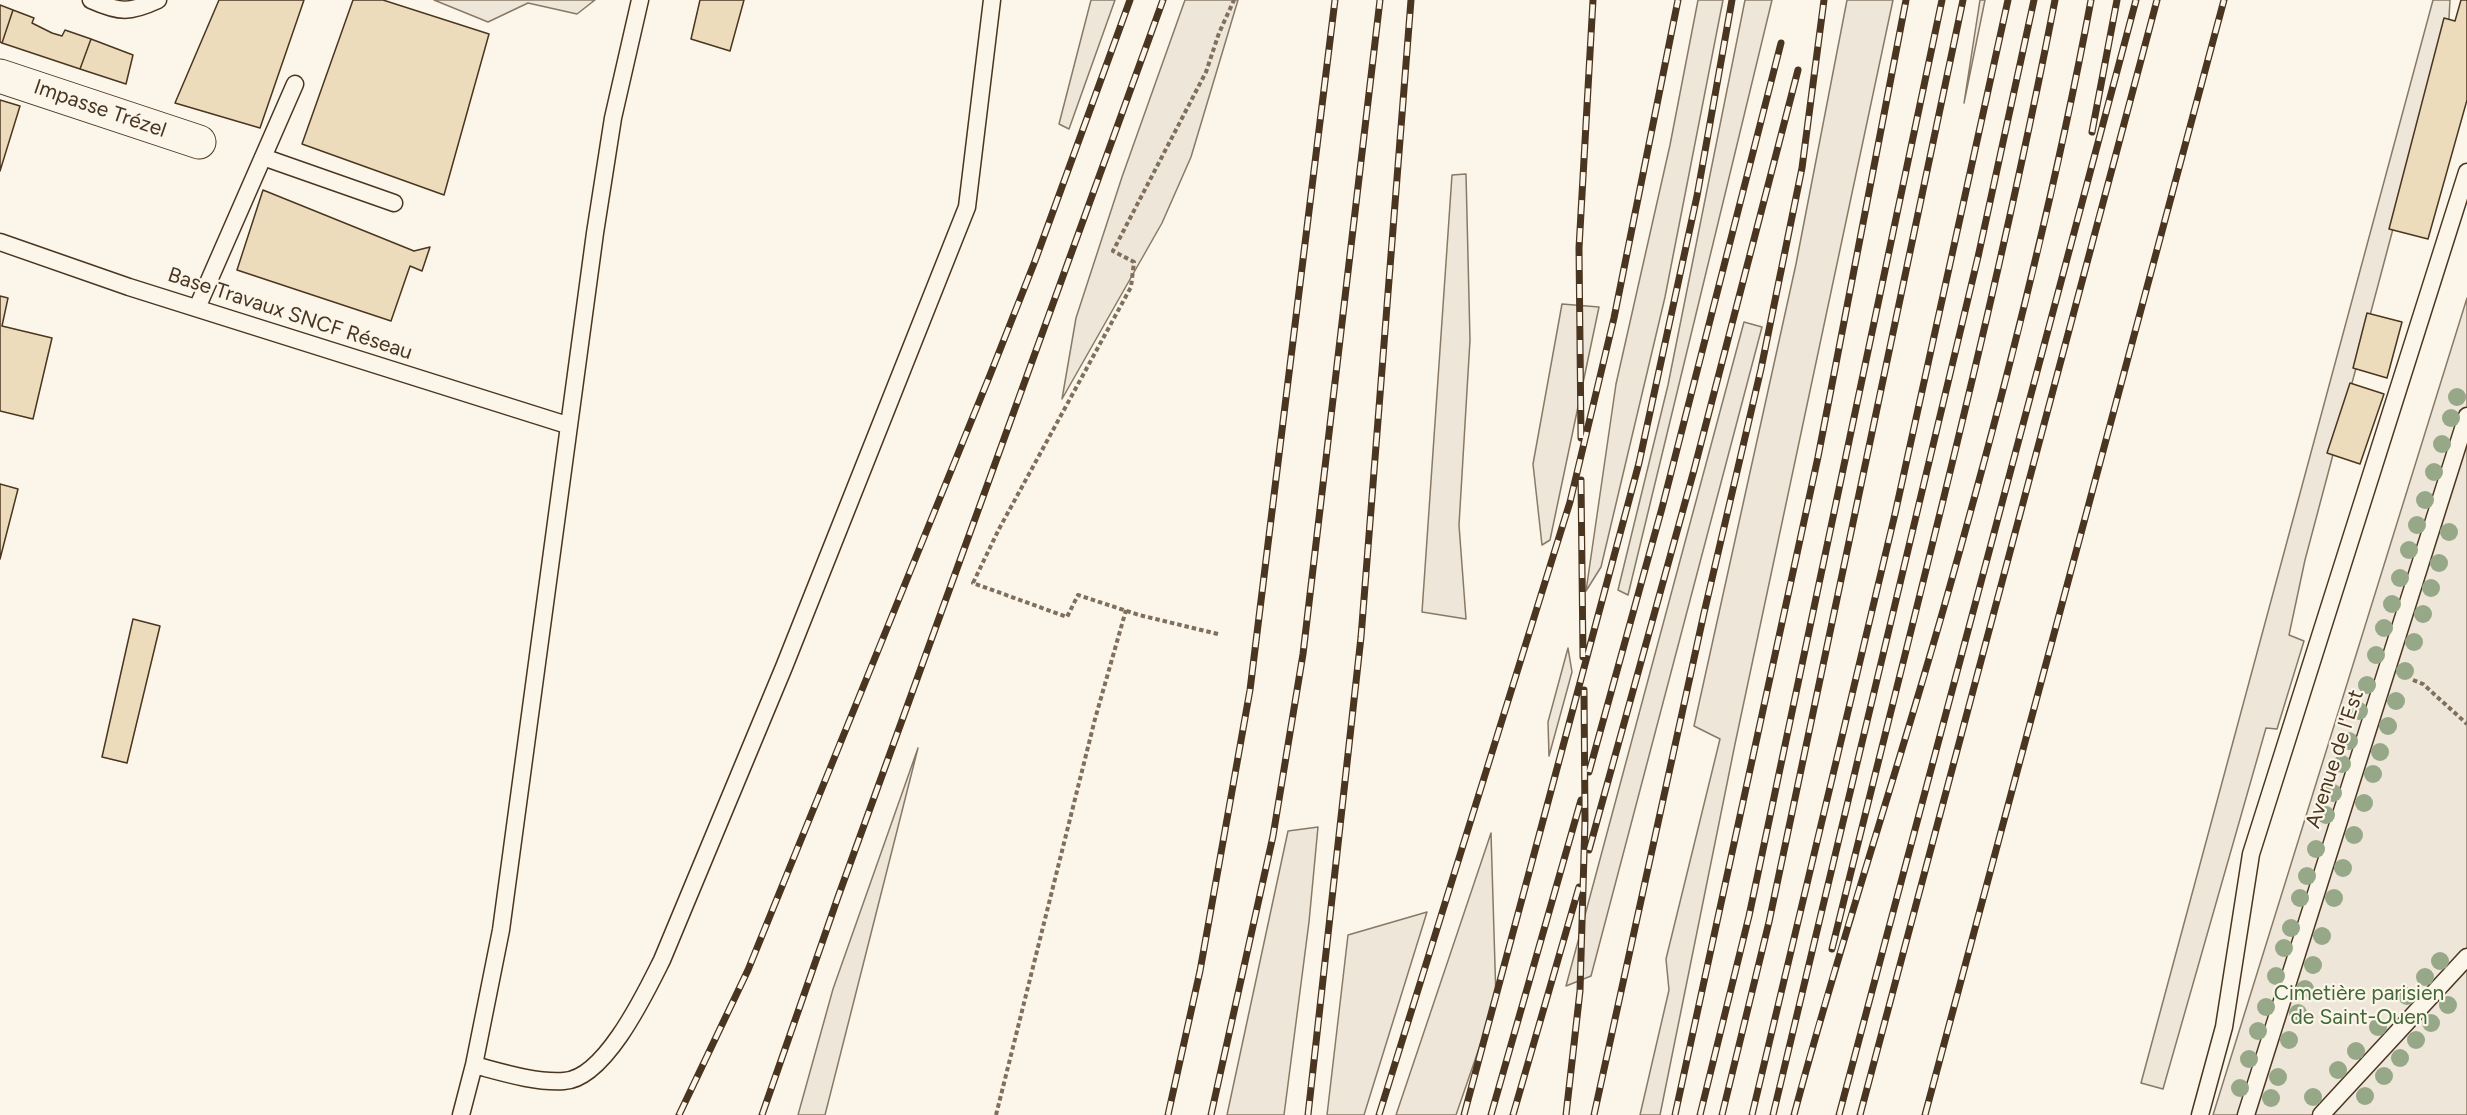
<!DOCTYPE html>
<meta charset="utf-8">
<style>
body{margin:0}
canvas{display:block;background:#fbf6e9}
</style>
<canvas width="2467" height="1115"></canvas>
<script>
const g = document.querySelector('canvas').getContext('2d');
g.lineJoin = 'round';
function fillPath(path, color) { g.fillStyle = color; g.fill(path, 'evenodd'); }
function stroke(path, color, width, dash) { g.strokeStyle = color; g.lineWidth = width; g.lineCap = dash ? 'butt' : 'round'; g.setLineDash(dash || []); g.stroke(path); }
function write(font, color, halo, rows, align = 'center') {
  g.font = font + ' Figtree,sans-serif'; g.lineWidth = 4.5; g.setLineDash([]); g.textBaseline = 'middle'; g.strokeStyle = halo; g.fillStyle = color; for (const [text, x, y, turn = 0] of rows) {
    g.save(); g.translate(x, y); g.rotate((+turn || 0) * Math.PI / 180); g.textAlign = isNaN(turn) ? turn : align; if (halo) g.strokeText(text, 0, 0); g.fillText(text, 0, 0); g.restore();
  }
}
const green = new Path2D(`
 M434,0H595L577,14L528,3L488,22Z
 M1091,0H1115L1069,129L1059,124Z
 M1185,0H1238L1191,157L1162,223L1062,399L1076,318L1122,177Z
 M1698,0H1723L1665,297L1601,567L1586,591L1616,384L1670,145Z
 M1745,0H1772L1628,595L1618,590L1668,385Z
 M1847,0H1893L1735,744L1660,1115H1640L1669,990L1666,959L1720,739L1694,726L1796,264Z
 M1980,0H1985L1964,103Z
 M2433,0H2450L2449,18L2305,560L2289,635L2304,641L2277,729L2266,728L2163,1089L2141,1083Z
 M1466,174L1470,340L1459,525L1466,619L1422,612L1452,175Z
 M2467,298V1115H2213Z
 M1562,304L1599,307L1550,540L1542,545L1533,464Z
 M1744,322L1762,327L1591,976L1566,986Z
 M1568,648L1572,672L1549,756L1548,722Z
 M918,748L825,1115H798L833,989Z
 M1318,827L1309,922L1284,1115H1227L1288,831Z
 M1491,833L1496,999L1456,1115H1396Z
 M1427,912L1364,1115H1327L1348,935Z`);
fillPath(green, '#ede6d9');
stroke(green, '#887966', 1.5);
const building = new Path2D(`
 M219,0H304L260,128L175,103Z
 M353,0H383L489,34L444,195L302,144Z
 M700,0H744L730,51L691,39Z
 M2461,0H2467V100L2428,239L2389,229L2444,18L2455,21Z
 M0,5L13,10L2,43L0,42Z
 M13,10L34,18L32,23L52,33L62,36L65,30L91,39L80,69L2,43Z
 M91,39L133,55L126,84L80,69Z
 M0,100L20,106L0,171Z
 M263,190L414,251L430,247L422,271L410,266L391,321L237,270Z
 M0,296L8,298L2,326L52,338L33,419L0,411Z
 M2367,313L2402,322L2387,378L2353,368Z
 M2350,383L2384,394L2360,464L2327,453Z
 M0,484L18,489L0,559Z
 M133,619L160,626L127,763L102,757Z`);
fillPath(building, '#ecdcbc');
stroke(building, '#4a3520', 1.5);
const service = new Path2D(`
 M91,0C120,13 130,13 158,0
 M263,157L394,203
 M0,242L129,287L567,425
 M197,308L295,84
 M474,1065C501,1072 535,1083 564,1081C605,1079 646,992 662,960L784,667L967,207L992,0
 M461,1115L474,1065L501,930L595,233L613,118L640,0
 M2200,1115L2224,1027L2251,854L2467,172
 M2246,1115L2467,416
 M2321,1115L2467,957`);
const minor = new Path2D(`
 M0,76L199,142`);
stroke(service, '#4a3520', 19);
stroke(minor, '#4a3520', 35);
stroke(new Path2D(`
 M1218,634L1139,615L1078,595L1067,617L973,583L999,529L1131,287L1134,262L1113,251L1206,72L1219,33L1234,0
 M2413,680L2423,684L2467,724
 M996,1115L1095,719L1126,610`), '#7f6f5c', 4, [4.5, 3]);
stroke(service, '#fbf6e9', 16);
stroke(minor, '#fbf6e9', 33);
const rail = new Path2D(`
 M2092,132L2117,0
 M1581,438L1579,248L1593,0
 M1581,480L1583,657
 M1589,772L1662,508L1781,43
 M1589,850L1694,470L1798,70
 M1832,949C1909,634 1993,319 2055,0
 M679,1115L748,970L990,375L1035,261L1130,0
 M762,1115L838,897L1163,0
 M1168,1115L1200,971L1250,690L1335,0
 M1211,1115L1273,836L1303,654L1380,0
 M1308,1115L1361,637L1411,0
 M1379,1115L1570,502L1614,318L1678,0
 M1464,1115L1639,463L1697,196L1732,0
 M1491,1115L1581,800
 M1513,1115L1579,887
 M1566,1115L1580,991L1585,820L1584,690
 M1594,1115L1704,613L1761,369L1802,168L1824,0
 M1675,1115L1818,457L1906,0
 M1700,1115L1749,916L1942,0
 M1722,1115L1769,922L1963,0
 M1752,1115L1895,514L2008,0
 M1773,1115L1978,257L2034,0
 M1794,1115C1842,934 1903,756 1953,575C2006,386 2055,194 2091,0
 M1839,1115L2136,0
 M1860,1115L2157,0
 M1925,1115L2224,0`);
stroke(rail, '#4a3520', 7);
stroke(rail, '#fbf6e9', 4.5, [14]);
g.fillStyle = '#96a887';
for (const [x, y] of [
 [2457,397],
 [2451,418],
 [2442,444],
 [2434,472],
 [2425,500],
 [2417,525],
 [2449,532],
 [2409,550],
 [2439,563],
 [2400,578],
 [2431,588],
 [2392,604],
 [2423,614],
 [2384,628],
 [2414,642],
 [2376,655],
 [2405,671],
 [2367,685],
 [2396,701],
 [2359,711],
 [2388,726],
 [2349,741],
 [2380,752],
 [2342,764],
 [2373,774],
 [2333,793],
 [2364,803],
 [2326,815],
 [2354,835],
 [2316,849],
 [2343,868],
 [2307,876],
 [2300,898],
 [2334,898],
 [2291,928],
 [2322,936],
 [2284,948],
 [2440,961],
 [2313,965],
 [2276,976],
 [2425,977],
 [2305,989],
 [2407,996],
 [2448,1005],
 [2266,1007],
 [2298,1013],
 [2431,1023],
 [2378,1027],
 [2258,1031],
 [2289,1040],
 [2416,1040],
 [2356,1051],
 [2400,1058],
 [2249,1059],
 [2338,1070],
 [2384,1076],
 [2278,1077],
 [2240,1088],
 [2365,1096],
 [2313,1097],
 [2271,1098]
]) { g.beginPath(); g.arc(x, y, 9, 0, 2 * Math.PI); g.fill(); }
write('21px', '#4a3520', '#fbf6e9', [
 ["Impasse Trézel",100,109,19],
 ["Base Travaux SNCF Réseau",290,314,18],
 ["Avenue de l'Est",2335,759,-72]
]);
write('21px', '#436837', '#fbf6e9', [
 ["Cimetière parisien",2359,994],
 ["de Saint-Ouen",2359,1018]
]);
</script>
